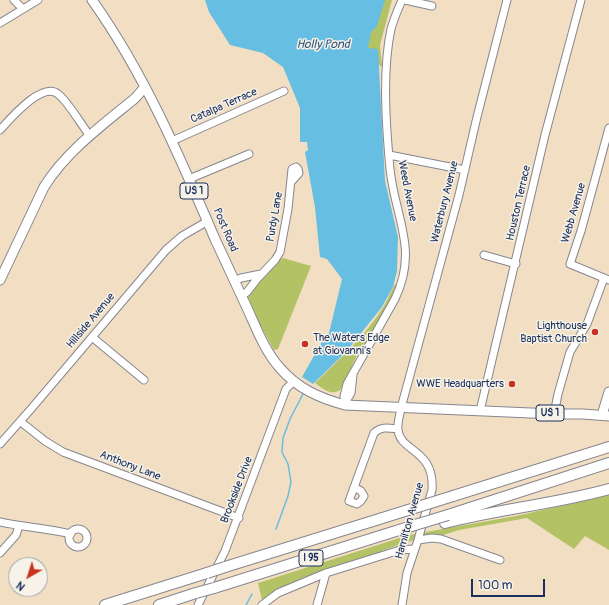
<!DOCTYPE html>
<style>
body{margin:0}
#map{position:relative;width:609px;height:605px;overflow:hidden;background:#f2dec2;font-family:Pangolin,sans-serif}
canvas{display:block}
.north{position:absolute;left:8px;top:557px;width:40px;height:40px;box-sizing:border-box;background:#f7f3e8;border:1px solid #9fa5b1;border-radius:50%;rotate:219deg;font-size:11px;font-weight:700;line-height:16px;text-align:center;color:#1b2f5e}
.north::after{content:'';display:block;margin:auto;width:14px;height:18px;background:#c8321e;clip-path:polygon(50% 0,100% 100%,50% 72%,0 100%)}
.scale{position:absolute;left:471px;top:579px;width:74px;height:18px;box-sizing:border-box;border:2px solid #1b2f5e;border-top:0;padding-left:5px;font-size:12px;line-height:14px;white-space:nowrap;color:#1b2f5e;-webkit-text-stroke:3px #f7f3e8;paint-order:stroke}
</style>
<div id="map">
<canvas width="609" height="605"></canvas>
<div class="north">N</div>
<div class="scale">100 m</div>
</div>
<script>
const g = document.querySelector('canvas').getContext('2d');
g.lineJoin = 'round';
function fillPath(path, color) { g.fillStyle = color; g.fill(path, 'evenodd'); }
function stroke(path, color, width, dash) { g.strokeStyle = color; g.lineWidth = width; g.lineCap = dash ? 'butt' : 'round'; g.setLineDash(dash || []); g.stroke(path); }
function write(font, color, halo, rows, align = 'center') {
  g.font = font + ' Pangolin,sans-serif'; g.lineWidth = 3; g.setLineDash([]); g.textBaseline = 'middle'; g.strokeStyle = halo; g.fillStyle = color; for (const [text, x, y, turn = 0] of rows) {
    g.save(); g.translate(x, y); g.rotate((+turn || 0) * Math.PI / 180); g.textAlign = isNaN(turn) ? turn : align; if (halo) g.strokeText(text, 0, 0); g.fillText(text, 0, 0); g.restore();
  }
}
fillPath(new Path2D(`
 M377,0H392L380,45L382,67L368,57L364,27Z
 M283,258L311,266L278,349L274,350L261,326L248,297L249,291L260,277Z
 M395,284L398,286L375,329L356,357L341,389C333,397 323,389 315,383C339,360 366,335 384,306C388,299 391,291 395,284Z
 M609,495V550L585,536L574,549L527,518L459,530L440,536L427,537L403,543L331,571L294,583L269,595L262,600L258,583L409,535L516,516Z`), '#b3c265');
fillPath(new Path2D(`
 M205,0H385L377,26L371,32L368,48L378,49L385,181L398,237L397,271L393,287L382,307L346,352L313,384L302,377L324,338L329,333L342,279L327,259L320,257L315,207L305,152L308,150L307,142H300V108L283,67L263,53L230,45L209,12Z`), '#66bee3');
stroke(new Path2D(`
 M276,529L288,496L291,482L288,464L282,452L283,438L290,419L304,392
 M246,605L252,594`), '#66bee3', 1.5);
const minor = new Path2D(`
 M14,0L23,9
 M405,0L432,6
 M0,23L38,0
 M609,128L581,231L570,264L609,280
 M0,130C10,119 42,81 58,94C67,100 82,126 90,136
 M172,141L284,91
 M389,155L465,170
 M189,179L249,154
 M484,255L516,264
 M234,281L241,278L261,274
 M241,296L247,292L257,279L275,260L280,252L288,209L292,169L296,167L298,169L299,173L292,181
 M92,337L144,380
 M345,403L351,393L353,375
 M345,405L344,396L347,384L395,299C419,249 395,218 390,169C386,126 382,71 391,29C394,19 398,9 402,0
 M480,411L545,135L581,0
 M554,414L558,394L570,352L587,324L604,278
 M21,422L45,441L63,452L239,518
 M0,444L31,409L166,250L182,236L208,221
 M354,487L361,491L364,496L361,501L357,504L349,501L374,433C381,426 389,428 398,429
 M0,522C23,527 47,528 71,534
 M69 538a9 9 0 1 1 18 0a9 9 0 1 1-18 0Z
 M418,540L432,538L441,539L500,560
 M0,553L16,535L19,526
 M198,605L225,551L286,389L293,382
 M262,605L278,593L326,573L400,550L414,549
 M317,605L326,573
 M402,605L407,573L418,540L432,490C435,449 400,452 398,430C397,423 400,415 401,408L459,195L477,117L507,0`);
const major = new Path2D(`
 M92,0C144,73 180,157 215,239C226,263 237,286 248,310C257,330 265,351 280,368C297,388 319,398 345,405L554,414H583L609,416
 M0,280L44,187C66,152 101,126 133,100C137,97 141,91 145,87
 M602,415L609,392`);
const highway = new Path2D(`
 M453,496L609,447
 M448,515L609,463
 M445,523C499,509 555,504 609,489
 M225,567L405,511
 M214,588L415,525
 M105,605L207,573
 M159,605L196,593`);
stroke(minor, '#868690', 9);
stroke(major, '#868690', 11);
stroke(highway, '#868690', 12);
stroke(minor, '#fff', 7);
stroke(major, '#fff', 9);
stroke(highway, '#fff', 10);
const highwayBridge = new Path2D(`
 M405,511L453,496
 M415,525L448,515
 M207,573L225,567
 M196,593L214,588`);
stroke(highwayBridge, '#868690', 12, []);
stroke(highwayBridge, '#fff', 10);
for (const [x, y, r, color] of [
 [595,332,4,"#c8321e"],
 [305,344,4,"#c8321e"],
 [512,384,4,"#c8321e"]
]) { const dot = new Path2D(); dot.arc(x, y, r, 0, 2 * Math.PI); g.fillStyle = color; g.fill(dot); stroke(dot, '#f7f3e8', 1.5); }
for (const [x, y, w] of [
 [194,191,28],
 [550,413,28],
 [311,558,24]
]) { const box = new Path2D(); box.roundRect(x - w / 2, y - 8, w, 16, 3); g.fillStyle = '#f7f3e8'; g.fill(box); stroke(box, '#1b2f5e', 1); }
write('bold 10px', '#1b2f5e', null, [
 ["US 1",194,191],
 ["US 1",550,413],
 ["I 95",311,558]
]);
write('11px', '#1b2f5e', '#f7f3e8', [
 ["Catalpa Terrace",224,106,-24],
 ["Weed Avenue",407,191,79],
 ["Waterbury Avenue",445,202,-76],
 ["Houston Terrace",519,203,-77],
 ["Webb Avenue",574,213,-74],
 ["Purdy Lane",275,217,-80],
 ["Post Road",225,230,67],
 ["Hillside Avenue",91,321,-50],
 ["Anthony Lane",130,466,21],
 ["Brookside Drive",237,490,-69],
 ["Hamilton Avenue",410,521,-74]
]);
write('11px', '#1b2f5e', '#f7f3e8', [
 ["Lighthouse",587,326],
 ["Baptist Church",587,339],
 ["The Waters Edge",313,338,"left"],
 ["at Giovanni's",313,351,"left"],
 ["WWE Headquarters",504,384]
], 'right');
write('italic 12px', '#2e537f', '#f7f3e8', [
 ["Holly Pond",323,45]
]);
</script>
